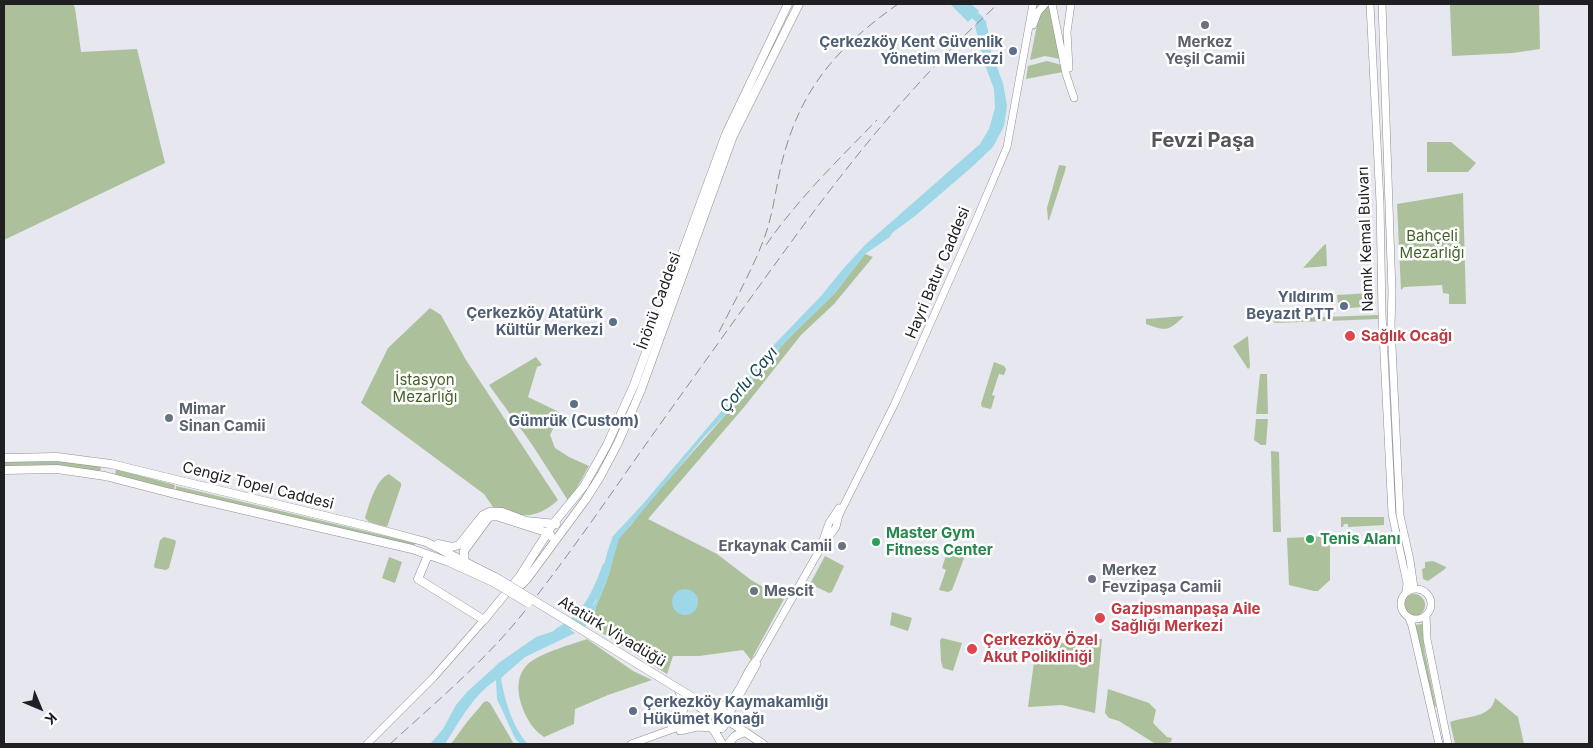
<!DOCTYPE html>
<meta charset="utf-8">
<style>
body{margin:0}
#map{position:relative;width:1593px;height:748px;overflow:hidden;background:#e6e7ef;font-family:Inter,sans-serif}
canvas{display:block}
.frame{position:absolute;inset:0;border:5px solid #202023;pointer-events:none}
.north{position:absolute;left:15px;top:683px;width:50px;height:50px;-webkit-text-stroke:4px #fff;paint-order:stroke;rotate:135deg;font-size:14px;font-weight:700;line-height:20px;text-align:center;color:#202023}
.north::after{content:'';display:block;margin:auto;width:18px;height:22px;background:#202023;clip-path:polygon(50% 0,100% 100%,50% 72%,0 100%)}
</style>
<div id="map">
<canvas width="1593" height="748"></canvas>
<div class="frame"></div>
<div class="north">K</div>
</div>
<script>
const g = document.querySelector('canvas').getContext('2d');
g.lineJoin = 'round';
function fillPath(path, color) { g.fillStyle = color; g.fill(path, 'evenodd'); }
function stroke(path, color, width, dash) { g.strokeStyle = color; g.lineWidth = width; g.lineCap = dash ? 'butt' : 'round'; g.setLineDash(dash || []); g.stroke(path); }
function write(font, color, halo, rows, align = 'center') {
  g.font = font + ' Inter,sans-serif'; g.lineWidth = 5; g.setLineDash([]); g.textBaseline = 'middle'; g.strokeStyle = halo; g.fillStyle = color; for (const [text, x, y, turn = 0] of rows) {
    g.save(); g.translate(x, y); g.rotate((+turn || 0) * Math.PI / 180); g.textAlign = isNaN(turn) ? turn : align; if (halo) g.strokeText(text, 0, 0); g.fillText(text, 0, 0); g.restore();
  }
}
fillPath(new Path2D(`
 M4,4H73L75,8L81,52L137,49L165,163L4,240Z
 M1472,4H1539L1540,49L1513,53L1452,56L1450,5Z
 M1047,6L1049,7L1060,59L1045,56L1030,60L1039,15Z
 M1047,61L1062,65L1063,72L1026,79L1028,66Z
 M1427,142H1451L1476,163L1468,172H1427Z
 M1059,165L1066,166L1065,171L1049,220H1048L1047,208Z
 M1463,193L1466,304H1449V294L1443,293L1442,285L1404,287L1401,290L1397,204Z
 M1326,244L1327,266L1303,268L1324,245Z
 M865,254L873,257L834,304L801,335L745,406L648,519L717,554L751,580L784,599L751,660L743,650L699,656H673L667,674L588,624L593,615L608,577L618,539L631,525L646,505L729,411L766,363L791,336L835,293Z
 M1372,293L1375,295L1374,300L1366,307L1347,308L1346,303H1338L1337,295Z
 M430,308L441,315L466,360L558,500C545,512 530,519 513,513C507,510 500,507 493,507L484,494L361,403L388,348Z
 M1378,315V319L1275,323L1271,319Z
 M1184,316C1168,332 1165,331 1146,324V319Z
 M1248,336L1250,367L1248,369L1233,346Z
 M536,357L542,365L537,367L528,397L561,413L550,435L555,448L569,457L589,466L569,502L531,443L489,385Z
 M994,362L1004,366L1006,369L1004,375L999,374L992,395L995,396L991,409L982,407L981,404Z
 M1260,374H1267L1268,414H1256Z
 M1256,419H1268L1266,445H1261L1254,440Z
 M1271,451L1279,452L1281,532H1273Z
 M4,460H64L101,467L100,472L4,467Z
 M116,469L175,485L174,490L115,476Z
 M389,474L401,483V486L387,527L369,522L365,518C369,505 376,479 389,474Z
 M176,486L415,543L414,549L175,493Z
 M1341,517H1384V525L1348,527V524H1344L1343,527H1341Z
 M1330,536V580L1318,591H1314L1289,585L1287,538Z
 M164,537L175,540L176,542L169,568L166,570L155,568L154,566L160,540Z
 M948,549L966,553L952,590L948,592L939,590L946,570L942,568Z
 M825,556L844,566L832,592L829,593L810,584Z
 M389,557L402,562L395,583L382,578Z
 M1433,561L1446,567L1445,569L1428,581L1423,579L1422,569L1425,568V562Z
 M1403 605a11 11 0 1 1 22 0a11 11 0 1 1-22 0Z
 M892,612L912,618L908,631L890,625Z
 M1422,624L1425,653L1436,706L1434,707L1422,654L1414,625Z
 M1073,636L1102,639L1095,713L1062,705L1028,707L1034,662H1046L1052,641L1071,645Z
 M942,638L962,643L953,671L943,668L941,661L940,640Z
 M587,639L633,671L652,680L608,695L575,709L574,724L544,737C540,734 536,731 533,727C520,710 510,679 529,663C543,652 570,645 587,639Z
 M1108,689L1149,703L1156,710L1153,723L1167,737L1172,738L1171,742L1160,744L1154,743L1119,721L1109,718L1105,713Z
 M1495,698L1518,717L1524,744H1455L1450,722C1466,716 1492,718 1495,698Z
 M487,701L490,703L514,744H451L467,722L484,702Z`), '#acc09c');
fillPath(new Path2D(`
 M950,4H971L979,11L968,22Z
 M985,20L986,21L991,51L1003,83L1007,106L1004,126L993,147L973,166L915,216L892,233L890,237L865,254L835,293L791,336L766,363L729,411L705,436L619,539L608,577L593,615L584,628L577,622L596,602L607,553L613,536L642,505L741,388L770,349L821,296L843,269L865,245L980,144L989,129L995,108L994,89L985,65L975,26L979,22Z
 M672 602a13 13 0 1 1 26 0a13 13 0 1 1-26 0Z
 M566,627L575,633L525,657L501,678C504,698 513,729 528,744H520L515,738L497,699L496,680C473,695 459,722 445,744H430L443,729L456,705L467,692L500,662L536,637Z`), '#9ed7e7');
stroke(new Path2D(`
 M963,4L980,20L984,31
 M558,632C585,618 596,595 606,567`), '#9ed7e7', 8);
const secondary = new Path2D(`
 M1052,4L1066,74L1074,98
 M1370,4L1380,202L1382,314L1392,514L1407,583L1406,592
 M1382,4L1392,292L1391,325L1400,515L1410,560L1414,588
 M1033,25L1038,12L1045,4
 M1069,68L1067,32L1071,4
 M823,540L829,523L839,508
 M1401 604a15 15 0 1 1 30 0a15 15 0 1 1-30 0Z
 M1426,615L1427,639L1448,744
 M1409,618L1412,626L1439,744
 M716,708C720,707 725,705 728,703C742,692 745,670 758,658L819,551L836,527L839,515L895,403L977,218L1007,147L1033,4
 M727,718L757,664
 M671,728C684,717 688,708 679,692
 M680,731L697,727L713,728
 M367,744L433,678L484,620
 M631,744L698,720L707,715`);
const primary = new Path2D(`
 M4,458L57,457L111,464L362,525L426,542L497,578
 M4,470L57,469L105,476
 M109,477L171,493L412,549L449,562L493,582
 M438,544L452,547L459,545L483,515L489,512H502L526,521L556,524
 M428,555L418,579L484,620L520,576L553,524L584,486L607,445L634,385L726,134L788,4
 M464,561V551L489,517L496,516L549,533L551,536
 M513,593L527,579L586,499L600,477L618,443L641,390L733,136L799,4
 M683,695L708,713
 M727,720L763,744
 M713,728H722L726,723L727,717L722,710L716,708L711,710C704,718 707,722 713,729C716,733 719,739 722,744
 M728,744L735,736L745,732`);
stroke(secondary, '#8f9097', 8);
stroke(primary, '#8f9097', 9);
stroke(secondary, '#fff', 7);
stroke(primary, '#fff', 8);
stroke(new Path2D(`
 M766,245C798,199 838,160 877,120
 M719,332C735,300 753,269 765,236C774,211 776,184 783,158C802,86 839,46 898,4
 M390,744C436,702 485,661 524,612C567,558 606,501 646,444C691,381 736,318 781,256C847,165 915,79 998,4`), '#8c8d92', 1, [10, 5]);
const primaryBridge = new Path2D(`
 M497,578L692,697
 M493,582L528,603`);
stroke(primaryBridge, '#8f9097', 9, []);
stroke(primaryBridge, '#fff', 8);
for (const [x, y, r, color] of [
 [1205,25,5,"#6b7280"],
 [1013,51,5,"#5c6f8a"],
 [1344,306,5,"#5c6f8a"],
 [613,322,5,"#5c6f8a"],
 [1350,336,6,"#e0444e"],
 [574,404,5,"#5c6f8a"],
 [169,418,5,"#6b7280"],
 [1310,539,5,"#2e9e5b"],
 [876,542,5,"#2e9e5b"],
 [842,546,5,"#6b7280"],
 [1092,579,5,"#6b7280"],
 [754,591,5,"#6b7280"],
 [1100,618,6,"#e0444e"],
 [972,649,6,"#e0444e"],
 [633,711,5,"#5c6f8a"]
]) { const dot = new Path2D(); dot.arc(x, y, r, 0, 2 * Math.PI); g.fillStyle = color; g.fill(dot); stroke(dot, '#fff', 2); }
write('bold 15px', '#4e5e75', '#fff', [
 ["Çerkezköy Kent Güvenlik",1003,42],
 ["Yönetim Merkezi",1003,59],
 ["Yıldırım",1334,297],
 ["Beyazıt PTT",1334,314],
 ["Çerkezköy Atatürk",603,313],
 ["Kültür Merkezi",603,330],
 ["Gümrük (Custom)",574,421,"center"],
 ["Çerkezköy Kaymakamlığı",643,702,"left"],
 ["Hükümet Konağı",643,719,"left"]
], 'right');
write('bold 15px', '#5b616d', '#fff', [
 ["Merkez",1205,42,"center"],
 ["Yeşil Camii",1205,59,"center"],
 ["Mimar",179,409],
 ["Sinan Camii",179,426],
 ["Erkaynak Camii",832,546,"right"],
 ["Merkez",1102,570],
 ["Fevzipaşa Camii",1102,587],
 ["Mescit",764,591]
], 'left');
write('15px', '#446229', '#fff', [
 ["Bahçeli",1432,236],
 ["Mezarlığı",1432,253],
 ["İstasyon",425,380],
 ["Mezarlığı",425,397]
]);
write('15px', '#202023', '#fff', [
 ["Namık Kemal Bulvarı",1366,239,-92],
 ["Hayri Batur Caddesi",938,273,-67],
 ["İnönü Caddesi",659,301,-70],
 ["Cengiz Topel Caddesi",258,486,14],
 ["Atatürk Viyadüğü",612,632,31]
]);
write('bold 15px', '#be3a42', '#fff', [
 ["Sağlık Ocağı",1361,336],
 ["Gazipsmanpaşa Aile",1111,609],
 ["Sağlığı Merkezi",1111,626],
 ["Çerkezköy Özel",983,640],
 ["Akut Polikliniği",983,657]
], 'left');
write('bold 15px', '#27864d', '#fff', [
 ["Master Gym",886,533],
 ["Fitness Center",886,550],
 ["Tenis Alanı",1320,539]
], 'left');
write('italic 16px', '#134451', '#fff', [
 ["Çorlu Çayı",749,380,-50]
]);
write('bold 20px', '#54555b', '#fff', [
 ["Fevzi Paşa",1203,141]
]);
</script>
